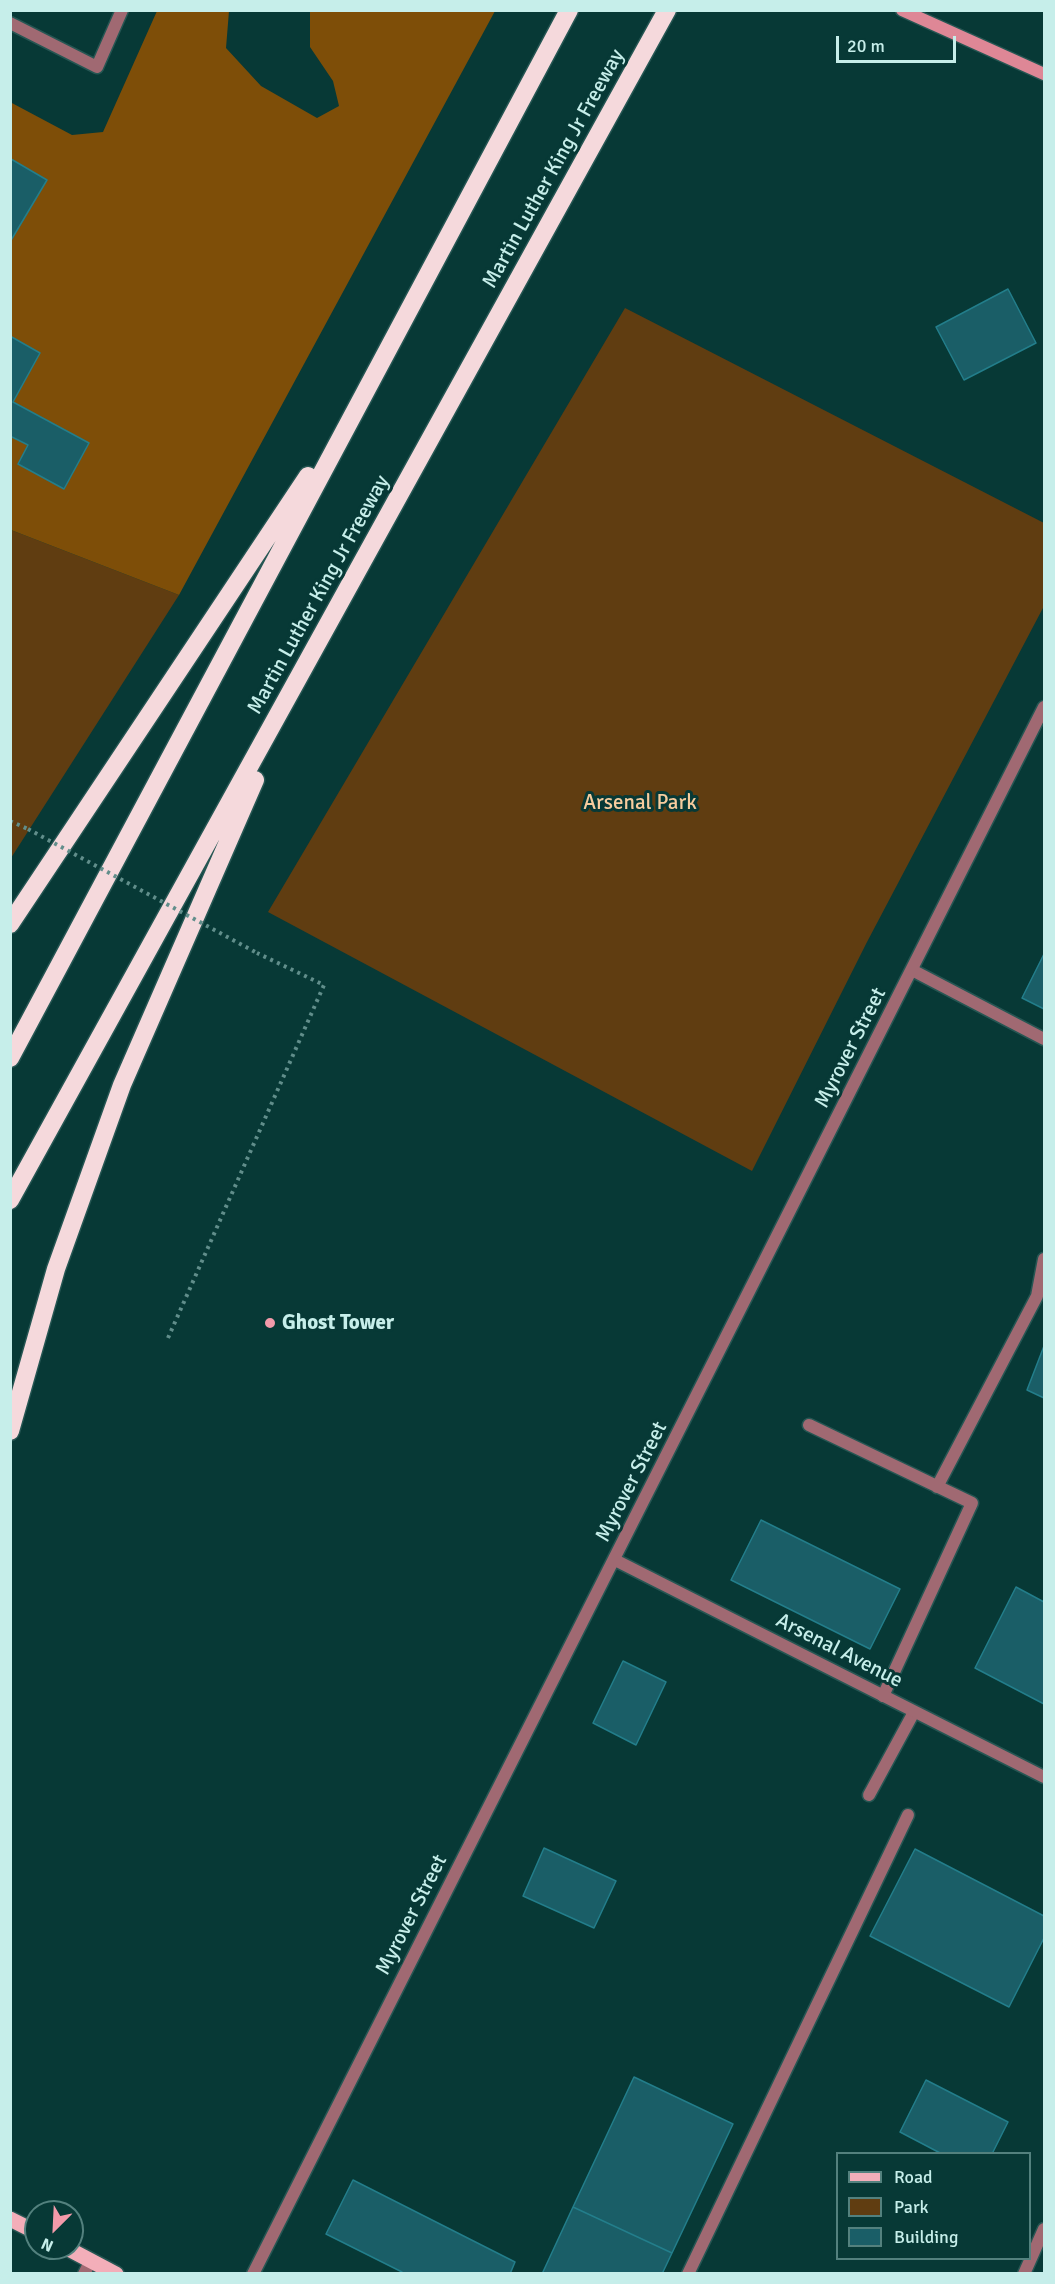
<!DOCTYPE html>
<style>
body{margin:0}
#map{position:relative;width:1055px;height:2284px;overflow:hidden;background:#073936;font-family:Signika,sans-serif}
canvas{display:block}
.frame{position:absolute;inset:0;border:12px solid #c6eeea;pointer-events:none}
.legend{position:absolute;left:836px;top:2152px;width:195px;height:108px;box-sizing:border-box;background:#073936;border:2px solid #53817e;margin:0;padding:8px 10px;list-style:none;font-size:18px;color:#c6eeea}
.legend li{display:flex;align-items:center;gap:12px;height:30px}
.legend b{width:30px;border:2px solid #53817e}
.north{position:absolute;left:24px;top:2200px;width:60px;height:60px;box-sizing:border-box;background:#073936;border:2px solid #53817e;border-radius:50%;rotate:204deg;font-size:16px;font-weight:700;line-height:24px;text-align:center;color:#c6eeea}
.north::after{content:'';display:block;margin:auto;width:21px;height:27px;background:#f39aaa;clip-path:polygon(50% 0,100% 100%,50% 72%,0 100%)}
.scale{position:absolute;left:836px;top:36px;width:120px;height:27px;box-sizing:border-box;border:3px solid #c6eeea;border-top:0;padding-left:8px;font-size:18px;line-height:21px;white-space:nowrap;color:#c6eeea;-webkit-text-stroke:4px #073936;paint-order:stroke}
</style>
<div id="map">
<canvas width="1055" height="2284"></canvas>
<div class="frame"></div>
<ul class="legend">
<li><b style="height:8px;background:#f3aeb9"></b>Road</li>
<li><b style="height:16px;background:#603d11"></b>Park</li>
<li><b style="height:16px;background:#1a5e67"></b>Building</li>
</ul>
<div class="north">N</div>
<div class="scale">20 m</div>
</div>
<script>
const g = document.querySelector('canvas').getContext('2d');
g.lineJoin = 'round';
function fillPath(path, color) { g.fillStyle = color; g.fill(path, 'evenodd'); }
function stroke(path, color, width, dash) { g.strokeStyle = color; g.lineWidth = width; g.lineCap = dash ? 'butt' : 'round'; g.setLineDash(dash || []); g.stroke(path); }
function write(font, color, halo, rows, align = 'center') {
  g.font = font + ' Signika,sans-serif'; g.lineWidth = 6; g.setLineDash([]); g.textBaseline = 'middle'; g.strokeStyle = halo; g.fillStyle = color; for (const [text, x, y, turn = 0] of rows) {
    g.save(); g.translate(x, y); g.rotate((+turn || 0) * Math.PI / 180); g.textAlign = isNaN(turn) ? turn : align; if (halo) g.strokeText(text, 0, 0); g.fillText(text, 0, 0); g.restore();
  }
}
fillPath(new Path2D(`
 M625,308L1044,523V606L867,942L752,1171L268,912Z
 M11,530L179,595L11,858Z`), '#603d11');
fillPath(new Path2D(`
 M157,11H229L226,48L261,86L317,118L339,106L333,81L310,47V11H495L179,595L11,530L10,102L72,135L103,132Z`), '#7e4e08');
const building = new Path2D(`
 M11,159L47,180L10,242V160Z
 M1008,289L1036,343L964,380L936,327Z
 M10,336L40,353L13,402L89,443L64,489L18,464L28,445L10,436Z
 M1044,954V1009L1022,998Z
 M1044,1346V1398L1027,1390Z
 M761,1520L900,1589L870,1649L731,1580Z
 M1016,1587L1044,1602V1704L975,1668Z
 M623,1661L666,1682L636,1745L593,1723Z
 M544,1848L616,1881L594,1928L523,1896Z
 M915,1849L1044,1916V1938L1009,2007L870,1936Z
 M634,2077L733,2124L672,2253L573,2207Z
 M926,2080L1008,2122L992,2154H942L900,2132Z
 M353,2180L515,2262L510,2274H401L402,2272L326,2234Z
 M573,2207L672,2253L662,2274H542Z`);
fillPath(building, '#1a5e67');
stroke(building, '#237e8b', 1.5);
const lane = new Path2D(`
 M10,23L97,67L122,10
 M912,970L1044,1039
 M809,1425L972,1503L883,1696
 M937,1487L1037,1296L1044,1259
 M869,1795L914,1712
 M84,2274L91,2260
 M688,2274L908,1815`);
const street = new Path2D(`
 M615,1560L1044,1777
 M253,2274L1044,707
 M1024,2274L1044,2229`);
const secondary = new Path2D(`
 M902,10L1044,74`);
const primary = new Path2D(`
 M10,2219L36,2232
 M67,2248L116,2274`);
const highway = new Path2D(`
 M10,924L308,476
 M10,1058L569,10
 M10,1200L667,10
 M10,1431L56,1269L122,1085L255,780`);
stroke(lane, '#265653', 15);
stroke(street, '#265653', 15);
stroke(secondary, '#265653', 15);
stroke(primary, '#265653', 18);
stroke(highway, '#265653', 21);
stroke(new Path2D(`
 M10,821L28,829
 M168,1338L324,985L257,953`), '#618e8b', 4, [3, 4.5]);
stroke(lane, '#a06972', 12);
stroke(street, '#a06972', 12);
stroke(secondary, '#de8796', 12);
stroke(primary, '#f3aeb9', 15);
stroke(highway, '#f5d9dc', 18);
stroke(new Path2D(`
 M28,829L257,953`), '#618e8b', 4, [3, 4.5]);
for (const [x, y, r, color] of [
 [270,1323,6,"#f39aaa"]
]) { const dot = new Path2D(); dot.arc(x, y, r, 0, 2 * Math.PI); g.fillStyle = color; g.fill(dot); stroke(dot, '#073936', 2); }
write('21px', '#c6eeea', '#073936', [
 ["Martin Luther King Jr Freeway",554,169,-61],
 ["Martin Luther King Jr Freeway",319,595,-61],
 ["Myrover Street",851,1048,-63],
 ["Myrover Street",632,1482,-63],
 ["Arsenal Avenue",839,1651,27],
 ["Myrover Street",412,1915,-63]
]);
write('21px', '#f7cc9e', '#073936', [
 ["Arsenal Park",640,803]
]);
write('bold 21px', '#c6eeea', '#073936', [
 ["Ghost Tower",282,1323]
], 'left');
</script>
